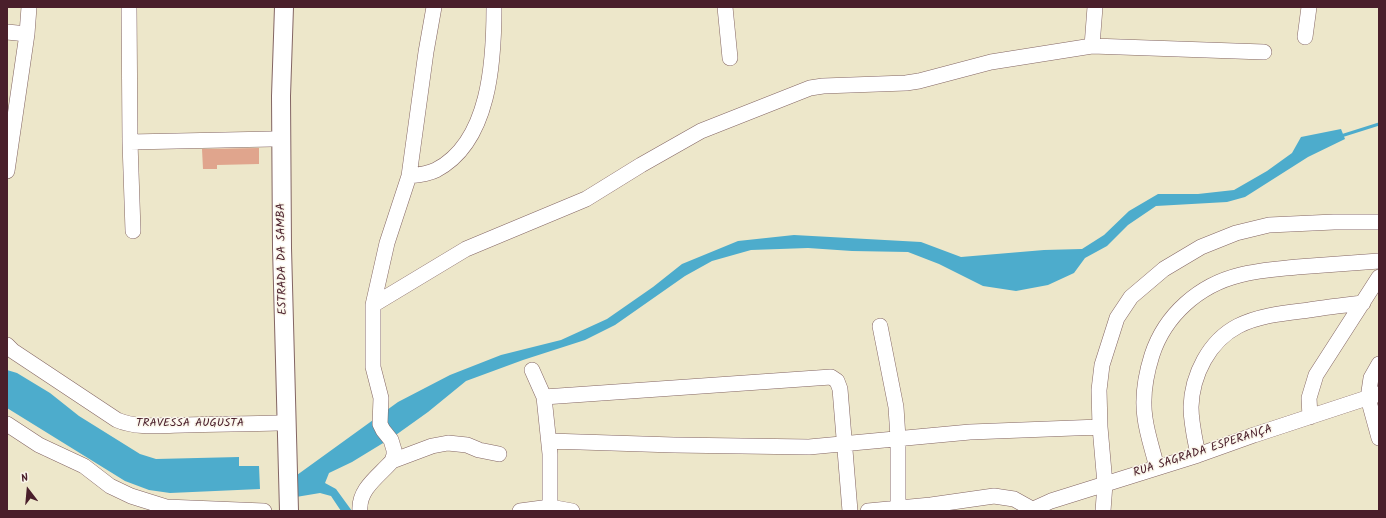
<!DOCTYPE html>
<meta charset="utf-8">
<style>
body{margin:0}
#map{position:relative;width:1386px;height:518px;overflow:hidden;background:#ede7ca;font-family:Kalam,sans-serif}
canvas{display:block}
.frame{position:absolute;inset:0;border:8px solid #4a1f2b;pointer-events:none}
.north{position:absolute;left:8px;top:470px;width:40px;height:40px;-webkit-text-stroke:3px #fbf7ec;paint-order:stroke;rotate:344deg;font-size:11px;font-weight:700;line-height:16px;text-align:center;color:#4a1f2b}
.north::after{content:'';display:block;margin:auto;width:14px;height:18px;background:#4a1f2b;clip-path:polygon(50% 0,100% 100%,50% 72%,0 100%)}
</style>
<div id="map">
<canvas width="1386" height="518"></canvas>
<div class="frame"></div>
<div class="north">N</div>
</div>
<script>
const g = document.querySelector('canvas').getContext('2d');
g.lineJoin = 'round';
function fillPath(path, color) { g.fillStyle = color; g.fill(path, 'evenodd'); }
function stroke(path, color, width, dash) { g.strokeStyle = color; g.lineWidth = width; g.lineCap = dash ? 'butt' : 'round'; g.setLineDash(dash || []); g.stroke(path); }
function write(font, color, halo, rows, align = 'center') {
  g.font = font + ' Kalam,sans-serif'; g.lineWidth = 3; g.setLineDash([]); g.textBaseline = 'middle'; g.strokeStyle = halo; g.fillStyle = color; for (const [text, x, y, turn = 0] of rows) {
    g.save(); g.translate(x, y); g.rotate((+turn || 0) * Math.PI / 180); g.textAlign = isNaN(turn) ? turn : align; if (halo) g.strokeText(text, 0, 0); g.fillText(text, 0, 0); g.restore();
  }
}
fillPath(new Path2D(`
 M1341,129L1345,139L1308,157L1245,197L1227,202L1156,206L1128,225L1107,246L1085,258L1074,273L1048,285L1016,291L983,286L939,264L908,252L852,251L808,248L751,250L712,261L685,276L615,325L585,340L523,360L466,381L428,412L393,437L352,462L329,473L325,483L336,489L352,511H341L331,496L320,493L296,497L297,475L398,402L450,375L501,355L561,340L607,319L653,287L682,264L738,241L794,235L921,242L961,257L1044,250L1082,249L1104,235L1129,211L1158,194H1198L1234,190L1267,171L1292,153L1301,137Z
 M7,370L17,373L50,393L79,416L140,454L156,459L239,457V466H259L260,489L170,493L149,490L125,481L7,408Z`), '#4daccc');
stroke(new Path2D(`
 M1341,136L1379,124`), '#4daccc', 3);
fillPath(new Path2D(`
 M259,148V164L217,165V169H203L202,149Z`), '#e0a58d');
const minor = new Path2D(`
 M129,7L130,142L133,231
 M725,7L730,58
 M7,32L27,34
 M1305,37L1309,7
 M1092,46L1095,7
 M130,142L272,139
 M7,171L27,34L29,7
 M409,176C418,175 428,174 436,170C490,142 494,61 494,7
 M373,305L466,249L586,199L641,165L701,131L810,88L823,86L906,83L919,81L991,62L1092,46L1264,52
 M880,326L896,407L898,438V508
 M7,345L13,351L117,420C138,429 163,425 185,425C216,424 247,424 278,423
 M1379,364L1371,378L1368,398L1379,438
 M532,370L544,397L550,454V507
 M544,397L831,377L837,381L840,389L850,511
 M1310,417L1309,398L1316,375L1379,277
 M7,424L39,445L84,466L110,486L131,496L166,507L264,511
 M549,441L674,445L809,447L970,432L1100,427
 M1198,455C1195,439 1191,423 1191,407C1192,375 1209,341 1238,326C1260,315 1285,313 1309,310C1327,307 1345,305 1363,303
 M392,461L432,446L448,443L467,445L479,450L499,454
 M1157,468C1153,451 1147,434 1145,418C1142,398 1146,374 1152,355C1165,315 1199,285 1240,275C1259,270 1278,269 1297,267C1324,265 1352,263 1379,261
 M360,511C358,489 379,476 392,461L394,455V450L391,440L383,430L380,424L381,398L373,367V305L387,243L409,176L426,52L434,7
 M520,511L550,507L572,511
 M868,511L931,505L994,496L1014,499L1032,509
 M1029,511L1051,501L1198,455L1254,435L1379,394
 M1103,511L1105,484L1100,427L1099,390L1102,365L1117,318L1131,297L1164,269L1201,247L1236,233L1269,225L1334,222H1379`);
const major = new Path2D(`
 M284,7L281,96L282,248L289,511`);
stroke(minor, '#836563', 16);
stroke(major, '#836563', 20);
stroke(minor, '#fff', 15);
stroke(major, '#fff', 18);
write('12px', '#4a1f2b', '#fbf7ec', [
 ["ESTRADA DA SAMBA",283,259,-91],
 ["TRAVESSA AUGUSTA",190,424],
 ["RUA SAGRADA ESPERANÇA",1203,452,-18]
]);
</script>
